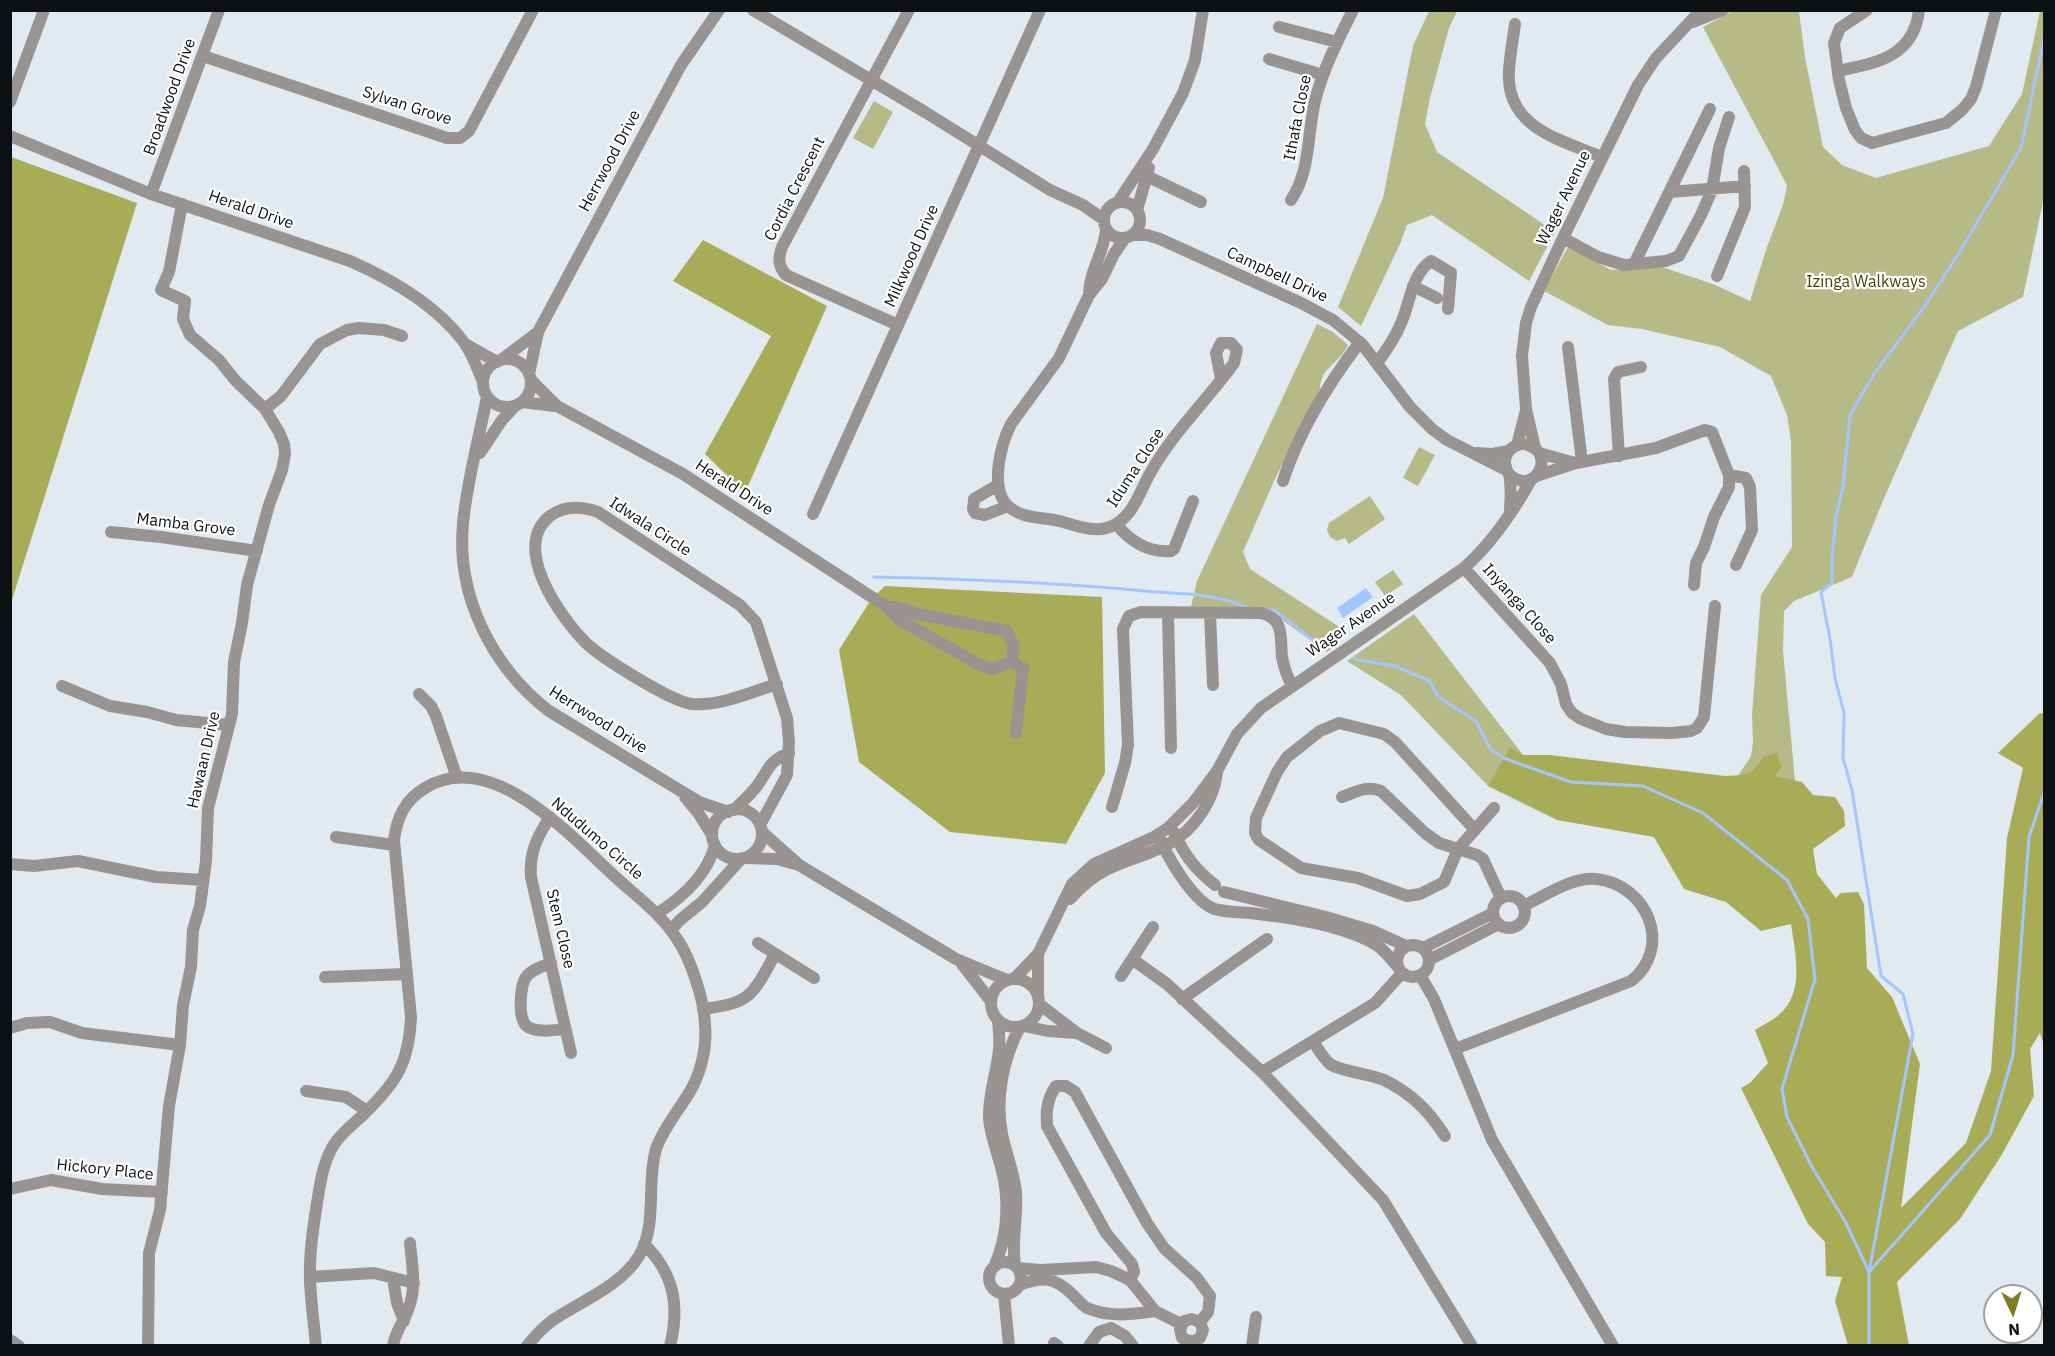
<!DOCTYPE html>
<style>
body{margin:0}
#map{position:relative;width:2055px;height:1356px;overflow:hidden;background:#e1e9f1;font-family:"IBM Plex Sans",sans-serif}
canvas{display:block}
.frame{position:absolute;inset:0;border:12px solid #0e1113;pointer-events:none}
.north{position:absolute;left:1983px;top:1284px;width:60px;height:60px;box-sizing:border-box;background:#fff;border:2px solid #9fa0a1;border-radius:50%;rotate:176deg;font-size:16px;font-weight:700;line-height:24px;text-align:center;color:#0e1113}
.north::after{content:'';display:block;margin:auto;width:21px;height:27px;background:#807c23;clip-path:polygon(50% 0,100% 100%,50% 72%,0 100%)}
</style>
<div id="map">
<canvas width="2055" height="1356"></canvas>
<div class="frame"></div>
<div class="north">N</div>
</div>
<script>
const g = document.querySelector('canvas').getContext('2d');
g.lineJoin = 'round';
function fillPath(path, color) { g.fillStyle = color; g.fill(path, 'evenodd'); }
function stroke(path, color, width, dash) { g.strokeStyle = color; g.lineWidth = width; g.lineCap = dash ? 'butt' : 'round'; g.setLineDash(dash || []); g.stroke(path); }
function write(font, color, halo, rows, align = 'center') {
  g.font = font + ' "IBM Plex Sans",sans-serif'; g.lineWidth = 4.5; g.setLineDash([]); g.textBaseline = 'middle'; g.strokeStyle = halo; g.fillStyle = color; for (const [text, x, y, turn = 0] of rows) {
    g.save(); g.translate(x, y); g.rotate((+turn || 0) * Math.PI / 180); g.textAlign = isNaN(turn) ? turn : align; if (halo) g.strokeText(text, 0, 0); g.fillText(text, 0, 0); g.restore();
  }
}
fillPath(new Path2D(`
 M1429,11H1457L1449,28L1430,98L1425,124L1437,152L1555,232L1529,281L1432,215L1407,225L1400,244L1361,326L1338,307L1383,198L1413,46Z
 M1733,11H1799L1805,57L1823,147L1842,165L1876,178L1989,146L2022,94L2040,11H2044V197L2023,297L1958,331L1884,498L1852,577L1794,601L1784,611L1783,651L1795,781L1701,836L1488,786L1401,695L1347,661L1414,614L1523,755L1615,779L1738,776L1751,756L1753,743L1752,715L1761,595L1792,547L1791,441L1787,415L1771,376L1720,347L1642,329L1608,325L1544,291L1568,247L1611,270L1662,267L1713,284L1750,301L1767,247L1783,205L1787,185L1703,27Z
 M874,101L893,112L873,149L853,138Z
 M1317,324L1333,332L1348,345C1340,363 1320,368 1320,389L1274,481L1243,552L1250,569L1341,628L1330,635L1337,644L1327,652L1278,617L1190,611L1197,581Z
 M1419,447L1435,455L1418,486L1403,478Z
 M1370,496L1385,519L1349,544L1345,538L1337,541L1330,537L1327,530L1329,523Z
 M1393,570L1403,584L1385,596L1375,582Z`), '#b6ba87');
fillPath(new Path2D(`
 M11,157L137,203L11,603L10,157Z
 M703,240L827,306L745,493L705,454L771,336L673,281Z
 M885,586L1102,597L1105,773L1066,844L950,832L859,762L839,650L872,598Z
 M2040,713L2044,714V1045L2040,1033L2030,1049L2034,1096L2001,1156L1960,1219L1897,1282L1909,1345H1848L1835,1301L1842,1277L1826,1276L1825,1242L1808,1224L1741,1088L1750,1083L1768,1063L1755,1030C1764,1024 1776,1019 1783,1011C1804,989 1795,951 1791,924L1761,931L1726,902L1684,889L1654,837L1557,820L1488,786L1510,748L1523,755H1550L1725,776C1745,775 1753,776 1763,757L1777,753L1782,766L1775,776L1802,782L1813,795L1835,797L1844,811L1845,826L1813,849L1817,874L1836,898L1841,893L1858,892L1864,904L1867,968L1892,997L1920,1064L1901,1208L1966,1143L1991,1071L2007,838L2023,768L1998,753Z`), '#a9ac57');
fillPath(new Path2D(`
 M1366,588L1373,597L1343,618L1337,608Z`), '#a4c6fe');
stroke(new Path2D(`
 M874,577C964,579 1054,582 1144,591C1178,594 1217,593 1248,608
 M1266,610H1274L1323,648
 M1354,659L1394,666L1430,681L1438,697L1476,721L1490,749L1506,759L1571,782L1643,786L1703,813L1787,880L1808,919L1815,979L1782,1089L1787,1117L1812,1167L1846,1223L1869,1272
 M1869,1272L1913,1034L1903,994L1881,976L1852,790L1843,758L1844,713L1835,678L1830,639L1821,592L1832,583V558L1836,517L1843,486L1850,415L1874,374L1924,307L1959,253L2021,148L2044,39
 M1869,1346V1272L1990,1135L2013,1055L2029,837L2044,793`), '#a4c6fe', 3);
stroke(new Path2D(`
 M753,10L925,112L1050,190L1083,205L1103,219
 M1867,10L1840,28L1834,43L1839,80L1846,108L1855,130L1861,138L1872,143L1946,123L1962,110L1971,99L1976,87L1996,10
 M1693,22L1723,10
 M1515,24C1513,39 1510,55 1509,70C1505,127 1558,139 1602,157
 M1279,27L1337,42
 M203,56L447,138H460L469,131L533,10
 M1269,59L1323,75
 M1838,71C1876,63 1914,57 1919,10
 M10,102L44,10
 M10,136L151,194L350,261C391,279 435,304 463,341C472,353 477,368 483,382
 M1138,172L1201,202
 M1670,192L1745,186
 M151,194L219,10
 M1291,200C1311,170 1307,134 1315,101C1323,69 1338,40 1353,10
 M1104 220a18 18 0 1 1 36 0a18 18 0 1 1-36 0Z
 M1118,202L1153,149L1183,93L1195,60L1203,10
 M1137,210L1149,168
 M1133,235H1147L1160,239L1301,303L1333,320L1362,344L1410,407L1432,429L1447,440L1506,470
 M1125,238L1114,254L1102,279L1089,295L1059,358L1011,424C1001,444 989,488 1008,506C1022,519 1042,517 1059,521C1079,526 1097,535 1116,524C1132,515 1139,495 1147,479C1169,436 1206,402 1234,363L1237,350L1231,343H1221L1216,353L1221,378
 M1563,238L1598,257L1624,265L1666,261L1679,256L1701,215L1712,190L1719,148L1729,117
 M1634,264L1710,109
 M1717,276L1745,207L1744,171
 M1413,286L1437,298
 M1089,295C1089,271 1104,253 1106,230
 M898,325L786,275C778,266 778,258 782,247L909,10
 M467,345L497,362
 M1568,347L1582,462
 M483 383a24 24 0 1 1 48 0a24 24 0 1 1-48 0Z
 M501,360L538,332
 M1377,363C1387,350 1396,336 1402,321C1410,302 1412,274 1431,261L1451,273L1448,309
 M529,374L538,332L681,65L719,10
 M531,380L557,406L683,474L887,607L898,619L980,665L993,669L1011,662L1014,646L1007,631L918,614L896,607H887
 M487,397C479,438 467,481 463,523C456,596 492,667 549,711L699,802L728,812
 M522,402L555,406
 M265,409L281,396L320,344L347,330L359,328L384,330L402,336
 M1517,445L1526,410
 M1535,448L1526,409L1522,356L1526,323L1531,307L1563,238L1638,85L1656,58L1701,10
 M480,453L502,420L515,406
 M1476,453L1492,454L1509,451
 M1539,453L1575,463
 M1619,456L1614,379L1618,372L1641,367
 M1729,475L1746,478L1750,487L1752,530L1736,565
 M1536,476L1576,463L1656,448L1705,430L1712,432L1729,475V487L1714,517L1704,547L1696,563L1694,585
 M1283,481C1299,431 1328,384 1360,342
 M998,485L974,499L973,509L975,513L985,515L1008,506
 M1510,511C1511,500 1511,489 1510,478C1509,472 1504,468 1505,460C1506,456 1508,451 1512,448C1517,444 1524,443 1530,446C1555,455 1535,496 1510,475
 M813,514L1040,10
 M1116,524C1130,541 1147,553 1171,551L1174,549L1193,501
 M111,532L161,537L257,551
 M1464,568L1550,663L1561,684L1566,704L1572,713L1581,719L1606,729L1625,732L1672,733L1691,731L1697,728L1704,717L1715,606
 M1168,613L1171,748
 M1210,614L1213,685
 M1011,662L1023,668L1016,733
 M62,686L110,706L147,712L176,720L229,725
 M419,694L431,706L436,716L457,778
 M685,797L699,814L712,835
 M1342,797C1356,792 1367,785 1381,791L1425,833L1439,843L1477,855L1483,859L1501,898
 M1112,807L1125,763L1128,745L1123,629L1129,616L1141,612L1261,613C1285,619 1280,637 1282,657C1284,667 1287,677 1292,685
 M712 834a25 25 0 1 1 50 0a25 25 0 1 1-50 0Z
 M734,810C742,802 750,795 757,786C769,770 768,761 789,753
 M550,817C537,837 529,853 531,877L571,1053
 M760,825L787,775L789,742L787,718L756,622L740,605L598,512C581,506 565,505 550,516C510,547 561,618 586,643C602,658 673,703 693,704C721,706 751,692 777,684
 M1475,830L1395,742L1384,734L1339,723L1320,731L1287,757L1277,772L1256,818L1255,833L1259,840L1301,868L1358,878L1407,896L1420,894L1444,882L1458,849L1494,808
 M762,832L797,863
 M1174,832C1184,855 1195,869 1215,885
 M1158,834C1166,855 1191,898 1212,908C1223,913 1246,912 1258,914C1294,918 1347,926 1378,946C1385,951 1391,959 1397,966
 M336,837L394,845
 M746,858L777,859L799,865L956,959L1007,980
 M10,864L34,866L78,861L156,877L203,880
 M1224,892L1326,917L1373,931L1406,946
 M1493 912a16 16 0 1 1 32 0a16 16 0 1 1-32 0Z
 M1070,899C1081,887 1092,877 1106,870C1127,859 1150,855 1170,843C1195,829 1214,800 1217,772
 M658,913C683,897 707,875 715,845
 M671,930L680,920L702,902L742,858
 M758,943L814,978
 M1397 961a16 16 0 1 1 32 0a16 16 0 1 1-32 0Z
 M1423,948L1493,913
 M1038,954V995
 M1132,959L1167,984L1262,1072L1383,1200L1472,1346
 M1429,960L1499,924
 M551,963C542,967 532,969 526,977C520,986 517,1020 528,1027C539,1033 553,1030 565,1029
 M962,964L990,1000
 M1420,975L1434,999L1492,1140L1613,1346
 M1121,976L1153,927
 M325,977L407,974
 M991 1003a24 24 0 1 1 48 0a24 24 0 1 1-48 0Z
 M1014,979L1038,954L1072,884L1094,864L1154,837L1168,828L1193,803L1217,771L1237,734L1261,708L1464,568C1492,543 1513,512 1531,480
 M1182,999L1267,939
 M1039,1004L1077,1033L1106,1048
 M703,1009C715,1007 730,1006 741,1000C757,992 766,970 775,954
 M1024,1026L1048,1031L1077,1033
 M10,1028L27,1023L50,1022L82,1033L180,1045
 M1313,1041C1318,1049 1323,1058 1330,1064C1340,1071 1369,1074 1384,1080C1411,1093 1429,1111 1445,1136
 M1455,1049L1631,981C1674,947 1647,884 1596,879C1571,877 1545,896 1523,906
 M1262,1072L1375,1003L1402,973
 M306,1091L346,1097L367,1111
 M10,1189L51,1180L102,1189L162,1192
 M644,1244C674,1273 680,1306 670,1346
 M989 1278a16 16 0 1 1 32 0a16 16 0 1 1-32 0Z
 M1015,1265C1011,1241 1018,1217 1016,1192C1014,1172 1006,1154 1002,1134C995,1099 1003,1058 1020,1027
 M994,1267C1008,1237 1010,1199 1001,1167C997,1151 990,1135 989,1118C988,1094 997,1073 999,1049C1000,1040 999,1031 998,1021
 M1018,1268L1040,1270L1096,1267L1111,1271L1130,1280L1155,1311L1181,1324
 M310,1277L374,1273L414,1283
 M393,1278L397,1303L404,1321
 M1130,1280L1134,1272L1132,1264L1106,1233L1047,1126C1046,1111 1047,1099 1056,1086H1066L1075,1092L1147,1223L1164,1248L1197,1278L1210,1296L1208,1312L1200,1322
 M1019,1285C1043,1276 1055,1277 1073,1295C1078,1300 1082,1305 1087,1308C1110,1318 1132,1314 1155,1311
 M1004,1294L1009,1346
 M10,1340L19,1346
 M1054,1343L1058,1346
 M148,1346L149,1253L160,1210L169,1106L180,1045L183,1005L191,967L193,930L200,906L206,861L208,808L232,714L234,662L242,623L247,585L269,505L282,470L285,454L284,444L279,432L265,409L235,380L219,360L190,335L183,319L185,301L161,290L169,272L182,204
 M316,1346C314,1324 311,1303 310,1281C309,1255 313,1229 317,1203C320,1184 323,1163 333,1146C340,1134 352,1125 362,1116C395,1084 409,1065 411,1017L394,840C397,817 405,800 425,788C490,748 567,832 610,872C633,894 659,911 677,939C691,959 704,1000 705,1024C707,1045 702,1068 693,1086C682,1107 664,1126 656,1149C646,1183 658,1224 639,1256C621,1286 581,1301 553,1320C543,1327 535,1336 527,1346
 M393,1346C395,1332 403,1323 408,1310C417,1288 412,1266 410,1243
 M1089,1346L1099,1332L1111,1328L1125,1336L1133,1346
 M1190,1346L1192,1342L1200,1338L1203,1330L1200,1322L1192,1319L1184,1321L1180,1329L1182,1338L1192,1342
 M1252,1346L1256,1317`), '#999492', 12);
write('16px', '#0e1113', '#fff', [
 ["Broadwood Drive",170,97,-70],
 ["Sylvan Grove",407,106,18],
 ["Ithafa Close",1298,118,-79],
 ["Herrwood Drive",610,161,-62],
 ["Cordia Crescent",795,189,-63],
 ["Wager Avenue",1564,198,-64],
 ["Herald Drive",251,210,19],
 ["Milkwood Drive",912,256,-66],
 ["Campbell Drive",1277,275,25],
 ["Iduma Close",1136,468,-57],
 ["Herald Drive",734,488,33],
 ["Mamba Grove",186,525,7],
 ["Idwala Circle",650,527,33],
 ["Inyanga Close",1519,604,48],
 ["Wager Avenue",1351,625,-34],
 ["Herrwood Drive",598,720,32],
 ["Hawaan Drive",204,760,-77],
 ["Ndudumo Circle",597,839,41],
 ["Stem Close",560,929,77],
 ["Hickory Place",105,1170,6]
]);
write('16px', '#434500', '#fff', [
 ["Izinga Walkways",1866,282]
]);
</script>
